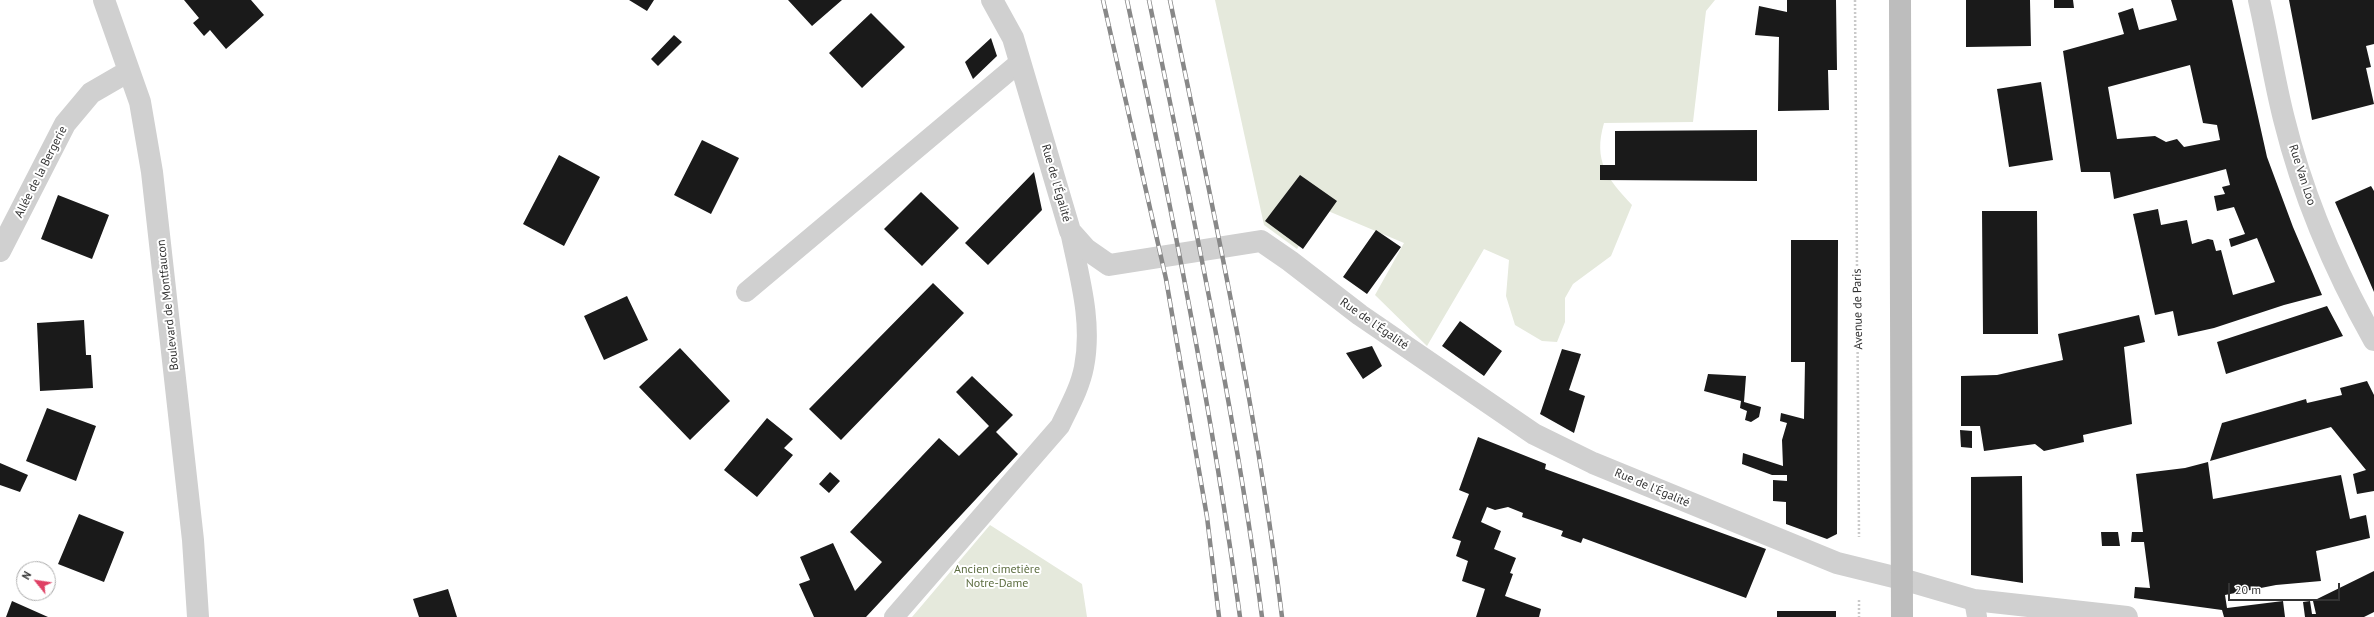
<!DOCTYPE html>
<meta charset="utf-8">
<style>
body{margin:0}
#map{position:relative;width:2374px;height:617px;overflow:hidden;background:#fff;font-family:"PT Sans",sans-serif}
canvas{display:block}
.north{position:absolute;left:16px;top:561px;width:40px;height:40px;box-sizing:border-box;background:#fff;border:1px solid #adadad;border-radius:50%;rotate:300deg;font-size:11px;font-weight:700;line-height:16px;text-align:center;color:#333}
.north::after{content:'';display:block;margin:auto;width:14px;height:18px;background:#df4064;clip-path:polygon(50% 0,100% 100%,50% 72%,0 100%)}
.scale{position:absolute;left:2228px;top:583px;width:112px;height:18px;box-sizing:border-box;border:2px solid #333;border-top:0;padding-left:5px;font-size:12px;line-height:14px;white-space:nowrap;color:#333;-webkit-text-stroke:3px #fff;paint-order:stroke}
</style>
<div id="map">
<canvas width="2374" height="617"></canvas>
<div class="north">N</div>
<div class="scale">20 m</div>
</div>
<script>
const g = document.querySelector('canvas').getContext('2d');
g.lineJoin = 'round';
function fillPath(path, color) { g.fillStyle = color; g.fill(path, 'evenodd'); }
function stroke(path, color, width, dash) { g.strokeStyle = color; g.lineWidth = width; g.lineCap = dash ? 'butt' : 'round'; g.setLineDash(dash || []); g.stroke(path); }
function write(font, color, halo, rows, align = 'center') {
  g.font = font + ' "PT Sans",sans-serif'; g.lineWidth = 4; g.setLineDash([]); g.textBaseline = 'middle'; g.strokeStyle = halo; g.fillStyle = color; for (const [text, x, y, turn = 0] of rows) {
    g.save(); g.translate(x, y); g.rotate((+turn || 0) * Math.PI / 180); g.textAlign = isNaN(turn) ? turn : align; if (halo) g.strokeText(text, 0, 0); g.fillText(text, 0, 0); g.restore();
  }
}
fillPath(new Path2D(`
 M1215,0H1715L1706,11L1693,122L1604,123C1593,161 1607,178 1632,205L1611,256L1573,284L1565,298V322L1557,342L1542,341L1515,325L1506,296L1509,260L1484,249L1427,346L1375,295L1404,243L1321,208L1297,249L1264,225Z
 M990,525L1082,584L1087,617H912Z`), '#e5e9dc');
fillPath(new Path2D(`
 M184,0H251L264,15L226,49L210,30L204,36L193,23L199,18Z
 M629,0H654L647,11Z
 M788,0H842L812,26Z
 M1787,0H1836L1837,70H1828L1829,110L1778,111L1779,37L1755,35L1759,6L1787,12Z
 M1966,0H2030L2031,46L1966,47Z
 M2054,0H2073L2074,8H2054Z
 M2171,0H2232L2267,157L2293,227L2322,295L2284,305L2214,328L2178,336L2173,311L2155,315L2133,214L2158,209L2161,225L2187,220L2192,244L2208,239L2213,240L2216,251L2221,250L2233,295L2275,282L2257,238L2231,247L2229,239L2245,234L2234,207L2217,211L2214,196L2225,194L2222,187L2230,185L2226,169L2114,199L2110,172H2081L2063,51L2124,34L2118,13L2133,8L2139,30L2177,20ZM2190,65L2203,123L2217,125L2220,140L2184,147L2177,139L2166,142L2155,136L2117,139L2108,87Z
 M2289,0H2374V44L2366,46L2371,67L2366,68L2374,104L2312,120Z
 M871,13L905,47L862,88L829,53Z
 M674,35L682,42L658,66L651,59Z
 M991,38L997,56L973,79L965,62Z
 M2041,82L2053,160L2009,167L1997,89Z
 M1757,130V181L1600,180V165H1615V131Z
 M702,140L739,158L711,214L674,195Z
 M559,155L600,177L564,246L523,224Z
 M1034,172L1042,210L988,265L965,243Z
 M1300,175L1337,201L1303,249L1265,221Z
 M2371,186L2374,191V292L2335,202Z
 M921,192L959,228L922,266L884,229Z
 M58,195L109,215L92,259L41,239Z
 M1982,211H2037L2038,334H1983Z
 M1376,230L1401,247L1367,294L1343,277Z
 M1791,240H1838L1837,534L1827,539L1786,524V502L1773,501V480L1787,481V475H1772L1742,464L1743,453L1783,466L1782,440L1787,423L1780,421L1781,413L1804,419L1805,362H1791Z
 M933,283L964,313L841,440L809,409Z
 M627,296L648,340L604,360L584,316Z
 M2327,306L2343,336L2226,374L2217,342Z
 M2139,315L2145,342L2124,347L2132,424L2083,435L2084,442L2044,451L2035,444L1984,451L1980,426H1961V376L1997,375L2063,360L2058,334Z
 M84,320L86,355H91L93,388L40,391L37,323Z
 M1460,321L1502,351L1484,376L1442,346Z
 M1372,346L1382,366L1363,379L1346,353Z
 M680,348L730,401L690,440L639,387Z
 M1562,349L1581,354L1569,390L1585,396L1574,433L1540,414Z
 M1708,374L1746,376L1744,402L1761,407L1759,417L1751,422L1745,420L1747,411L1740,408L1741,401L1704,391Z
 M972,376L1013,415L996,432L1018,454L866,617H814L799,584L810,580L800,557L833,543L855,591L882,562L850,532L939,438L959,456L989,426L956,392Z
 M2367,381L2374,395V491L2357,494L2353,474L2366,470L2331,427L2210,461L2222,423L2306,399L2307,403L2342,395L2340,388Z
 M47,408L96,426L76,481L26,461Z
 M767,418L793,439L784,448L793,455L757,497L724,470Z
 M1960,430L1972,431V448L1961,447Z
 M1478,437L1546,464L1545,469L1766,549L1746,598L1583,538L1581,543L1561,536L1563,531L1522,517L1523,513L1508,507L1495,510L1487,507L1481,522L1501,531L1494,549L1516,558L1510,573L1513,574L1505,596L1541,609L1539,617H1476L1485,589L1462,581L1468,561L1456,556L1461,541L1452,538L1469,494L1459,490Z
 M2208,462L2213,499L2341,475L2350,519L2366,515L2370,538L2316,551L2321,581L2276,585L2225,595L2227,608L2283,601L2285,617H2224L2222,610L2134,598L2135,587L2150,588L2144,542H2131L2132,532H2143L2136,474L2185,468Z
 M0,463L28,475L20,492L0,485Z
 M830,472L840,481L829,493L819,484Z
 M2022,476L2023,583L1971,575V477Z
 M79,514L124,532L104,582L58,564Z
 M2101,532H2118L2120,546H2102Z
 M2374,571V612L2364,617H2305L2303,602L2310,601L2312,614H2316L2313,601Z
 M448,589L457,617H419L413,599Z
 M12,601L48,617H6Z
 M1777,611H1836V617H1777Z`), '#1a1a1a');
stroke(new Path2D(`
 M1855,0L1859,537
 M1859,600V617`), '#cacaca', 2.5, [2, 2]);
stroke(new Path2D(`
 M746,292L1020,62
 M1974,600L1977,617
 M894,617L1060,426C1069,407 1080,388 1084,367C1093,321 1079,276 1070,231`), '#d0d0d0', 20);
stroke(new Path2D(`
 M104,0L140,102L152,172L193,540L198,617
 M992,0L1013,38L1070,231L1086,249L1109,265L1261,241L1290,261L1360,315L1534,434L1593,463L1837,563L1902,579L1974,600L2127,617
 M2259,0C2268,39 2274,80 2284,119C2303,196 2335,271 2374,340
 M0,251L65,124L91,93L129,71`), '#d0d0d0', 22);
stroke(new Path2D(`
 M1900,0L1902,617`), '#bdbdbd', 22);
const rail = new Path2D(`
 M1103,0L1166,279L1207,517L1219,617
 M1127,0C1171,205 1212,410 1240,617
 M1149,0C1191,205 1235,410 1262,617
 M1170,0C1212,205 1257,409 1282,617`);
stroke(rail, '#888', 4.5);
stroke(rail, '#fff', 3, [9]);
write('12px', '#333', '#fff', [
 ["Allée de la Bergerie",41,172,-63],
 ["Rue Van Loo",2302,175,72],
 ["Rue de l'Égalité",1056,183,74],
 ["Boulevard de Montfaucon",168,305,-96],
 ["Avenue de Paris",1858,309,-91],
 ["Rue de l'Égalité",1374,324,35],
 ["Rue de l'Égalité",1652,488,23]
]);
write('12px', '#5d6e41', '#fff', [
 ["Ancien cimetière",997,570],
 ["Notre-Dame",997,584]
]);
</script>
